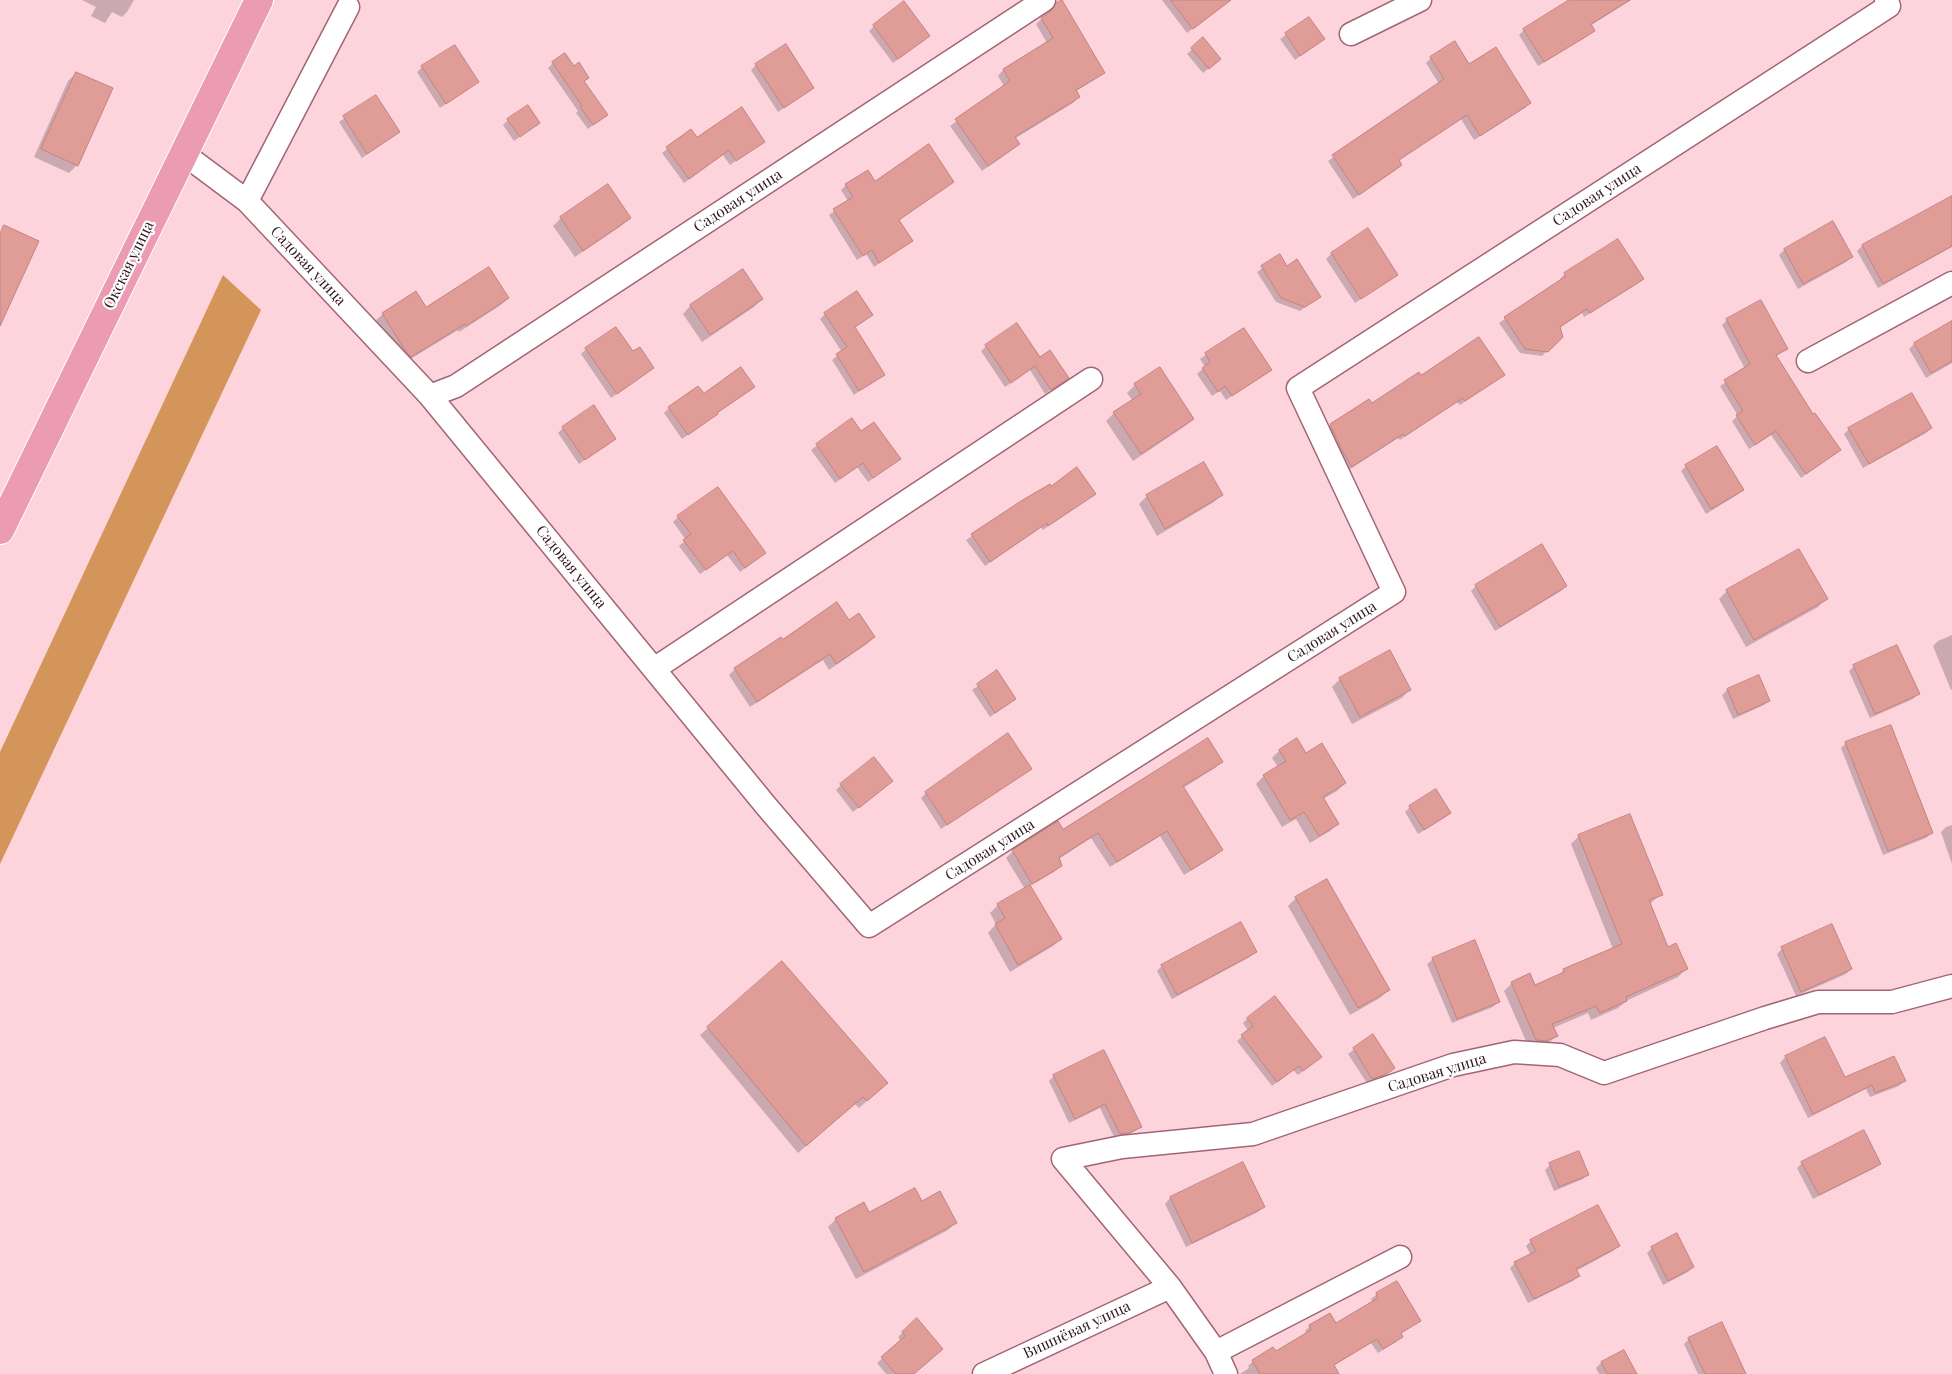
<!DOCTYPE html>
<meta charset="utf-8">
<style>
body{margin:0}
canvas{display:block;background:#fdd3dc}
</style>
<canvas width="1952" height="1374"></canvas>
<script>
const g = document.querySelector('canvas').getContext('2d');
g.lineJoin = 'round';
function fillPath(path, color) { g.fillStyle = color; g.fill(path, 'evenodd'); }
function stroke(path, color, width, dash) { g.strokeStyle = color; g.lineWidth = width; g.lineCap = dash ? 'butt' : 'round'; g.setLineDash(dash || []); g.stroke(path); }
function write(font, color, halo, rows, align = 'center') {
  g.font = font + ' "Playfair Display",serif'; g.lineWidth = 4.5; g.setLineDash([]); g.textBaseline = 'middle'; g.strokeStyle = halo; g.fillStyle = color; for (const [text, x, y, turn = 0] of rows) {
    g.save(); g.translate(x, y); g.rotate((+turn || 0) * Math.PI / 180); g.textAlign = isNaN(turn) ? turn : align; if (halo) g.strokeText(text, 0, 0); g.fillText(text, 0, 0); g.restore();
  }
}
fillPath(new Path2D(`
 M223,275L261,310L0,864V752Z`), '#d39559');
fillPath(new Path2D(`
 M82,0H134L127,12L122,17L112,12L105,23L91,16L96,7Z
 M1162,0H1219L1217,10L1187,33Z
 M1572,0H1631L1590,26L1593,30L1588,36L1538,66L1519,35L1524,30Z
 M1057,4L1103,73L1097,78L1075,92L1079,97L1073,103L1014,139L1018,144L1012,150L982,171L950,126L1004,86L998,76L1003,70L1047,43L1036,24Z
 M1309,18L1323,39L1295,60L1280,39Z
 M874,26L923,41L893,63L869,31Z
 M1192,49L1214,64L1203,73L1187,54Z
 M1431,58L1469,65L1530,103L1525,108L1474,140L1461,119L1398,161L1401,165L1396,170L1353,199L1328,161L1439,84L1426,63Z
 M553,63L573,67L588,78L584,82L606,115L588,129L576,113L578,111L548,68Z
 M756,65L813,88L778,112L751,70Z
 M422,67L477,82L440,108L417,72Z
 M76,73L77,165L69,173L34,157L68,81Z
 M376,96L398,132L362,158L339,122Z
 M508,120L538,123L514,141L503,125Z
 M691,131L697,138L763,142L730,165L723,155L684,183L662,153Z
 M953,182L898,220L911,241L874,267L866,254L857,260L829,215L848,201L841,190L846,185Z
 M1952,197V247L1878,288L1857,251L1862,246Z
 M561,218H629L621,226L575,257L553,226Z
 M1832,223L1851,257L1846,262L1798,289L1779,255L1784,250Z
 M1331,254L1397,275L1355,303L1326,259Z
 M1280,256L1287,267L1319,297L1300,311L1276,302L1257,272Z
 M743,271L762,299L754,307L702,342L683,314L690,306Z
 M1565,274L1642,279L1637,284L1584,317L1582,313L1559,328L1561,336L1542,356L1520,353L1499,323L1561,281L1560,279Z
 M508,298L501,305L459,332L458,330L404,363L399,357L376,320L383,314Z
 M825,314L872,315L854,328L883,374L854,395L832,360L842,352L820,319Z
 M1727,320L1786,349L1775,357L1813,416L1840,449L1801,478L1771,435L1749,449L1732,421L1738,416L1720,386L1745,369L1722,325Z
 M1952,323V363L1926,378L1909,349L1914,344Z
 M1243,329L1270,370L1226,400L1220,391L1212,396L1197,374L1205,367L1200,359Z
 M986,346L1039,358L1068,378L1045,394L1030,370L1005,387L981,351Z
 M586,349L633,353L653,368L611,398L581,354Z
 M1503,375L1460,405L1457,402L1400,440L1398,438L1347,471L1325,430L1368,401L1371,405L1421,377Z
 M1135,385L1193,419L1185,426L1133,461L1106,421L1114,413L1133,401L1127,393Z
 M753,387L682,439L664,413L669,408L703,395Z
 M851,420L861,433L899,459L868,482L857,467L835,483L811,450Z
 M563,428L615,438L579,464L558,433Z
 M1931,428L1926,433L1863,468L1844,434L1849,429Z
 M1717,448L1742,490L1737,495L1706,514L1681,471L1686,466Z
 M1203,463L1222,494L1214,502L1157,536L1139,504L1147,496Z
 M1051,487L1095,494L1043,530L1041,527L985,566L966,540L1022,502Z
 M678,517L765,553L740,572L727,555L700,574L679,546L686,540L673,522Z
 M1476,586H1566L1561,591L1495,631L1471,591Z
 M1727,591L1826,599L1818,607L1746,647L1719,599Z
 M849,622L874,637L867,644L829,670L823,660L750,707L729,675L735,669L782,641Z
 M1952,635V689L1951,690L1933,646L1938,641Z
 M1854,666L1918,694L1913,699L1870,718L1849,671Z
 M997,672L1015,699L990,717L972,690Z
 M1758,676L1769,700L1764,705L1733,719L1722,695L1727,690Z
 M1340,679L1409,690L1402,698L1352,724L1332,687Z
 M1846,743L1932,833L1926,838L1883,855L1841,748Z
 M1280,750L1306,755L1345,783L1337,791L1323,799L1338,823L1330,831L1310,843L1296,819L1282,827L1256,784L1264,776L1278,767L1272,758Z
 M1221,762L1215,768L1183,788L1222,849L1215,856L1184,875L1160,836L1110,867L1091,838L1059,859L1060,866L1054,872L1030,886L1061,939L1053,946L1010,972L988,933L996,924L990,913L998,905L1025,889L1006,858L1013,851Z
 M1025,773L941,829L921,798L926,793Z
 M892,781L853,812L836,790L841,785Z
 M1410,807L1449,813L1444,818L1418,834L1405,812Z
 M1952,825V864L1941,832L1946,827Z
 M1579,836L1661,894L1650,904L1667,948L1686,969L1678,977L1626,1001L1618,1008L1591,1020L1588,1013L1553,1028L1556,1036L1548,1044L1529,1048L1504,991L1512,983L1534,987L1557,977L1564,970L1613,949L1571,844Z
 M1296,898L1388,990L1380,998L1350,1015L1288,906Z
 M1782,949L1851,969L1846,974L1796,996L1777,954Z
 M1255,952L1250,957L1172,999L1157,971L1162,966Z
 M1433,959L1498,1002L1493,1007L1452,1023L1427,964Z
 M1248,1018L1321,1057L1298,1075L1293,1070L1272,1086L1237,1041L1248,1031L1243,1023Z
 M708,1028L878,1091L859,1108L855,1104L798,1153L700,1035Z
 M1373,1036L1394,1068L1380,1079L1367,1083L1348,1054Z
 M1824,1038L1844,1079L1904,1081L1899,1086L1870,1097L1866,1089L1808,1118L1780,1063L1785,1057Z
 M1103,1052L1140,1126L1135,1131L1123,1138L1115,1139L1100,1108L1069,1123L1049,1081L1054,1076Z
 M1802,1163H1880L1875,1168L1813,1199L1797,1168Z
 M1242,1164L1263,1207L1258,1212L1186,1247L1165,1204L1170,1198Z
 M1550,1165L1588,1174L1583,1179L1554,1191L1545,1170Z
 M921,1202L955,1223L948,1230L856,1279L828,1227L836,1219Z
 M1531,1241L1618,1246L1613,1251L1576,1271L1578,1276L1573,1281L1528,1303L1510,1268L1515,1263L1531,1255L1526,1246Z
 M1652,1248L1693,1267L1688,1272L1663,1285L1647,1253Z
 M1397,1282L1419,1321L1400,1334L1401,1337L1396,1342L1378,1353L1371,1343L1333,1366L1329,1374H1240L1249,1368L1248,1366L1253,1361L1275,1353L1306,1334L1305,1331L1310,1326L1336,1324L1373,1303L1371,1299L1377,1294Z
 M917,1320L913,1374H886L877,1363L901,1341L898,1337Z
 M1689,1339L1745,1374H1698L1684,1344Z
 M1624,1352L1635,1374H1599L1596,1368L1601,1363Z`), '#0003');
const building = new Path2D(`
 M1062,0L1105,73L1076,90L1080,97L1015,137L1020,144L988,166L955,119L1010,81L1003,69L1053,38L1041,18L1051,11L1056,3Z
 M1171,0H1231L1193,29Z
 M1569,0H1630L1591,24L1595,31L1544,62L1523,29Z
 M904,1L930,36L898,59L873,25Z
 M1309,17L1325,39L1300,56L1285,33Z
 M1203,37L1221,59L1209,69L1191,48Z
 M1455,41L1469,64L1496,47L1531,103L1480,136L1467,115L1399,160L1402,165L1359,195L1332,155L1444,79L1430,57Z
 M786,44L814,88L784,108L755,64Z
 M455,45L479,82L446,104L421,66Z
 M565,53L574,66L579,62L589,78L584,81L608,115L593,125L580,107L582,106L552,62Z
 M76,72L113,88L78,166L41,149Z
 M376,95L400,132L367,154L343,116Z
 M528,105L540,123L520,137L507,119Z
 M742,107L765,142L736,161L729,150L689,179L666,147L691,129L697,137Z
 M929,144L954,182L899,220L913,241L879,263L872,250L863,256L833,209L853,197L845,184L868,170L875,181Z
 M608,184L631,218L583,251L560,217Z
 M1952,196V246L1883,284L1862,245Z
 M1833,221L1853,257L1803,284L1784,249Z
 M4,225L39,241L0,326V234Z
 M1368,228L1398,275L1361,299L1331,253Z
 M1618,239L1644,279L1590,313L1587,309L1560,327L1563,337L1548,352L1525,349L1504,317L1566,276L1564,273Z
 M1280,254L1287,266L1297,259L1321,297L1305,307L1281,298L1261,266Z
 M489,267L509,298L466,326L465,324L411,357L405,350L382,313L416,291L426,307Z
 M743,269L763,299L710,335L690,305Z
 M857,291L873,315L855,327L885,375L859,391L836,354L847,347L824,313Z
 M1761,300L1788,349L1776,355L1813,414L1815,413L1841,450L1806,474L1776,431L1755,445L1736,415L1743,411L1724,380L1750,364L1726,319Z
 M1952,321V361L1931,373L1914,343Z
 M1017,323L1040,357L1050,350L1069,378L1051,390L1035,366L1011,383L985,345Z
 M616,327L633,351L640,347L654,368L617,394L585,348Z
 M1244,328L1272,370L1232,396L1225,386L1218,392L1202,368L1210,362L1205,353Z
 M1479,337L1505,375L1465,401L1463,398L1405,436L1403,434L1352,467L1342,450L1330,424L1369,399L1372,403L1419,372L1421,375Z
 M741,367L755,387L717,413L718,414L688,435L668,407L698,386L704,393Z
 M1160,367L1194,419L1141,454L1113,412L1141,394L1134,384Z
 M1912,393L1932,428L1869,464L1848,428Z
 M594,405L616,439L585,460L562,427Z
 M852,418L861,431L874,422L901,459L873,478L863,463L840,479L816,444Z
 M1717,446L1744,490L1711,509L1685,465Z
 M1204,462L1223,495L1165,529L1146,495Z
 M1077,467L1096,494L1048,526L1047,523L990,562L971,534L1021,501L1050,484L1051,486Z
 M718,487L766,553L745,568L733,551L706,570L683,540L691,534L677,516Z
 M1542,544L1567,586L1500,627L1475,585Z
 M1799,549L1828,599L1754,640L1726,590Z
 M837,602L849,620L859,613L875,637L836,664L830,654L757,702L734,668L781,637L783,639Z
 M1897,645L1920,694L1875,714L1853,665Z
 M1390,650L1411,690L1360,717L1339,678Z
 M997,670L1016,699L995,713L977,684Z
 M1759,675L1770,701L1738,715L1727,689Z
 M1891,725L1933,833L1888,851L1845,742Z
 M1008,733L1032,769L947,825L925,792Z
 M1208,738L1223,762L1183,786L1223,850L1191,870L1167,831L1117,862L1098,833L1059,857L1062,866L1032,884L1012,850L1058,821L1063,829Z
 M1297,738L1306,753L1322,743L1346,783L1323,797L1339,824L1319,836L1304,812L1290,820L1263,775L1286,761L1279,750Z
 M874,757L893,781L859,808L840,784Z
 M1436,789L1451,813L1424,830L1409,806Z
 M1630,814L1663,895L1649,900L1668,947L1676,943L1688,969L1626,997L1627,1001L1600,1013L1596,1006L1552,1024L1558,1036L1546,1041L1536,1040L1511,982L1530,973L1535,985L1564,972L1563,969L1622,944L1578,835Z
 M1327,879L1390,990L1358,1008L1295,897Z
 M1030,885L1062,939L1018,965L995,924L1005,918L997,904Z
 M1241,922L1257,952L1177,995L1161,965Z
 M1832,924L1852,969L1801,992L1781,947Z
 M1475,940L1500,1002L1457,1019L1432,958Z
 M782,961L888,1083L867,1101L863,1097L806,1146L707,1027Z
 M1275,996L1322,1057L1303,1071L1299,1066L1277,1082L1241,1035L1253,1026L1247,1018Z
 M1373,1034L1395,1068L1387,1074L1372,1079L1353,1048Z
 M1825,1037L1845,1077L1894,1056L1906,1081L1875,1093L1872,1085L1813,1114L1785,1056Z
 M1104,1050L1142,1127L1129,1133L1120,1134L1105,1104L1075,1119L1053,1075Z
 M1864,1130L1881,1164L1819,1195L1801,1162Z
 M1579,1151L1589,1175L1559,1187L1549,1163Z
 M1243,1162L1265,1207L1192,1243L1170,1197Z
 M915,1188L922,1201L940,1191L957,1223L864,1272L835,1218L864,1202L869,1212Z
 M1598,1205L1620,1246L1576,1269L1580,1276L1534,1299L1514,1262L1536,1251L1530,1240Z
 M1677,1233L1694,1267L1668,1281L1651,1247Z
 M1397,1281L1421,1321L1401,1333L1403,1337L1383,1349L1377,1339L1334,1365L1339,1374H1260L1252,1360L1273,1347L1276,1351L1311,1330L1309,1325L1330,1313L1336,1323L1378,1298L1376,1293Z
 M917,1318L943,1349L914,1374H896L881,1357L905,1336L902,1332Z
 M1722,1322L1746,1374H1705L1688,1338Z
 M1624,1350L1637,1374H1607L1601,1362Z`);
fillPath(building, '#e09d98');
stroke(building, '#c3827e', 1);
const minor = new Path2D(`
 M1351,34L1420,0
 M184,154L247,201L430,396L767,807L869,926L1394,592L1298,388L1889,6L1886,0
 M247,201L348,7
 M1808,361L1952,283
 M430,396L456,386L1044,0
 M654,669L1091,379
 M1216,1352L1400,1257
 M984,1374L1170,1287
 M1226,1374L1216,1352L1170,1287L1063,1159L1122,1147L1253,1134L1453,1065L1514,1052L1560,1055L1604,1073L1765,1018L1818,1002H1892L1952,986`);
const primary = new Path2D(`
 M0,530L259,0`);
stroke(minor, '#a26575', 25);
stroke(primary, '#fff', 30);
stroke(minor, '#fff', 22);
stroke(primary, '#eb9bb4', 28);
write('15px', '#30171e', '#fff', [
 ["Садовая улица",1597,195,-33],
 ["Садовая улица",738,201,-33],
 ["Окская улица",129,265,-64],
 ["Садовая улица",308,266,47],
 ["Садовая улица",571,567,51],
 ["Садовая улица",1332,632,-32],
 ["Садовая улица",990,850,-32],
 ["Садовая улица",1437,1073,-17],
 ["Вишнёвая улица",1077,1330,-25]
]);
</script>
